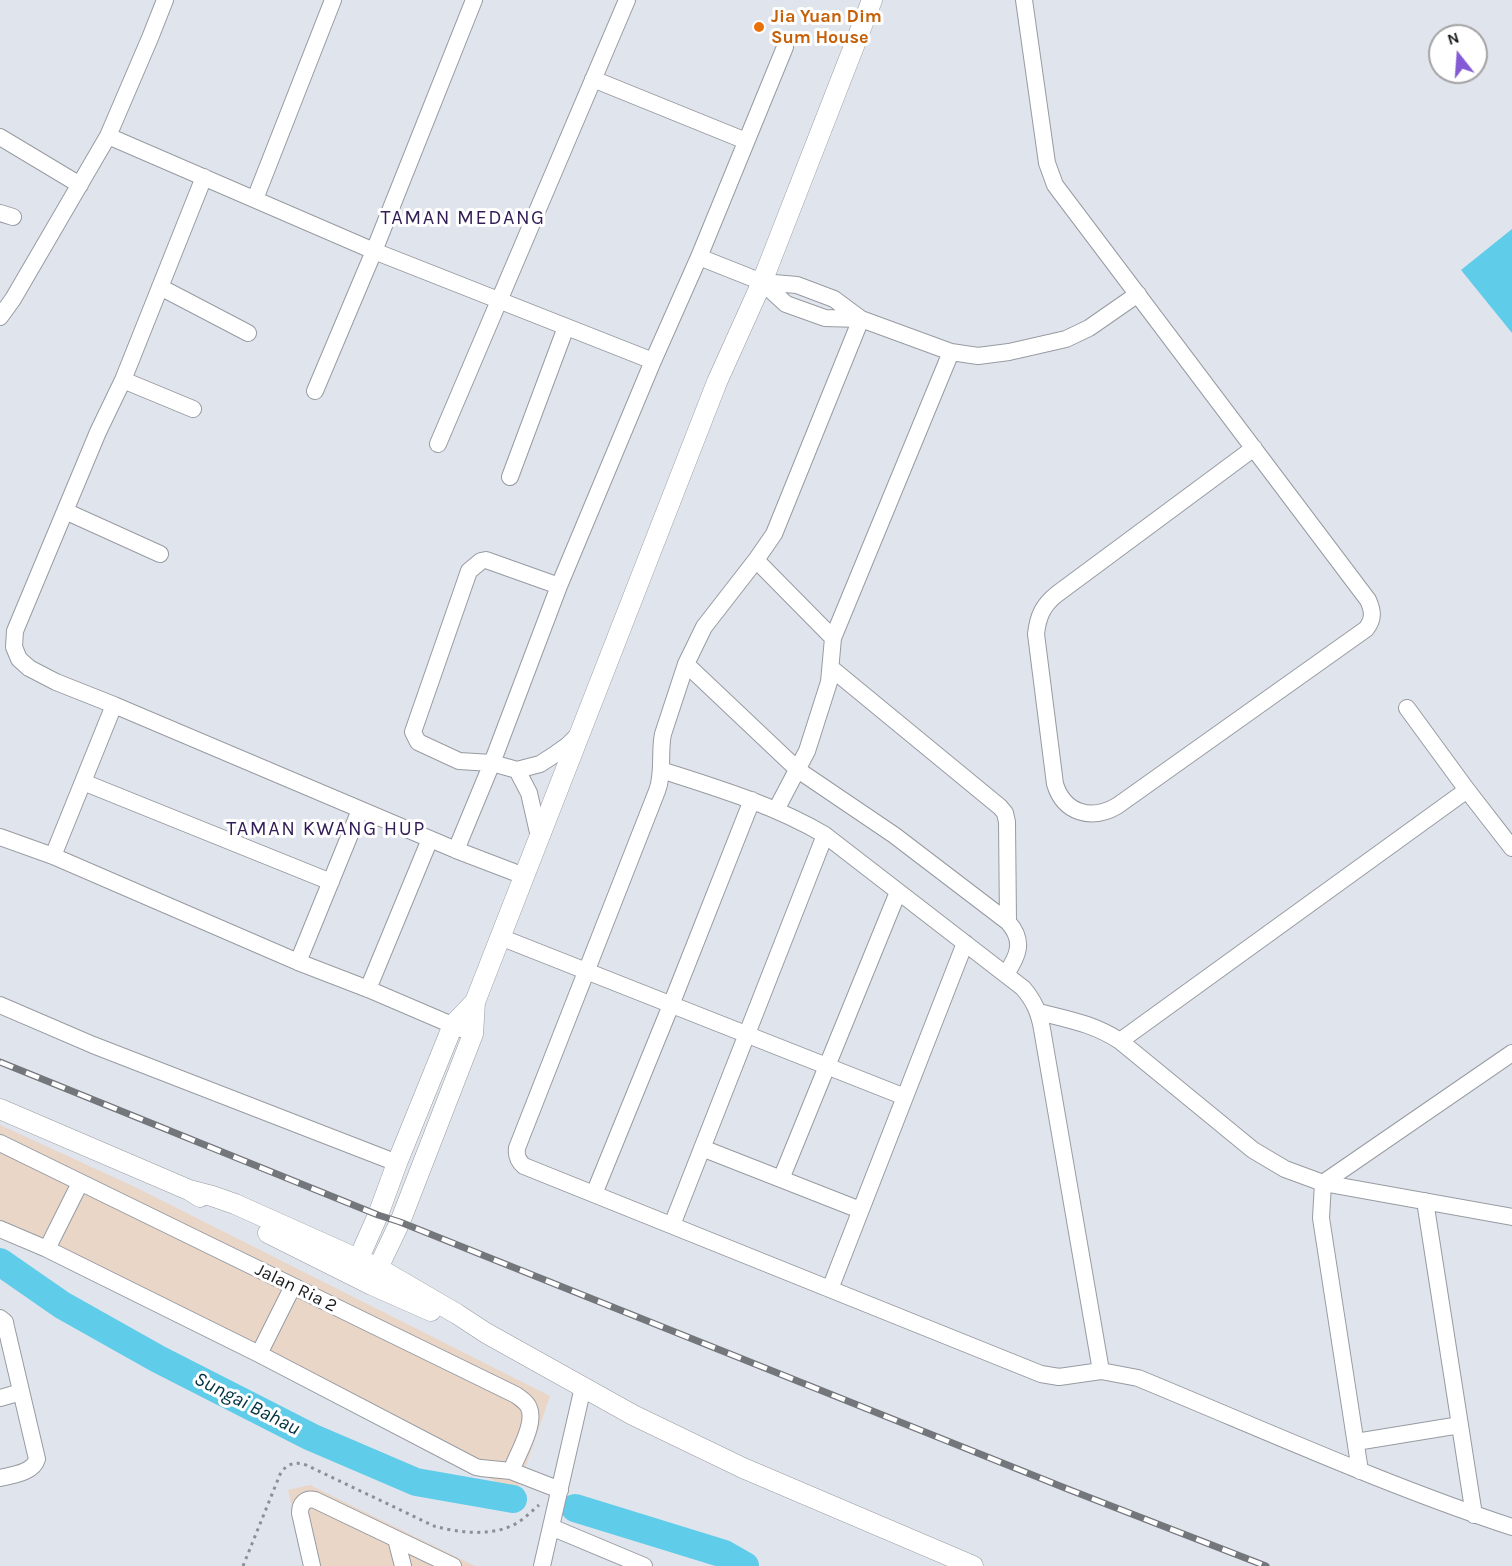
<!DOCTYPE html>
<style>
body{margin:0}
#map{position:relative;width:1512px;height:1566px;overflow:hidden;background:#e0e4ec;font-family:Karla,sans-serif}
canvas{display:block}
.north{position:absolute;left:1428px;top:24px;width:60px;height:60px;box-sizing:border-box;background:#fff;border:2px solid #a3a3a5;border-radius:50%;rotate:343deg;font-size:16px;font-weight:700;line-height:24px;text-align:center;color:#191a1d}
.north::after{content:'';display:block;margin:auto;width:21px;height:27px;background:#855bd5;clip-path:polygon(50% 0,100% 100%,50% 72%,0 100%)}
</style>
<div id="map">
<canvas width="1512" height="1566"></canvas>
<div class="north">N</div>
</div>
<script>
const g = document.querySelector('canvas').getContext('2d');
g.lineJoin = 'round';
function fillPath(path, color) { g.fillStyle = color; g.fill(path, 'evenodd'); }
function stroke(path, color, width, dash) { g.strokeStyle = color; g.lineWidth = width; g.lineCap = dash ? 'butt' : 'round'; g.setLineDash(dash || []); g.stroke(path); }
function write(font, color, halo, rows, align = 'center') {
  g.font = font + ' Karla,sans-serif'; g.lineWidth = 6; g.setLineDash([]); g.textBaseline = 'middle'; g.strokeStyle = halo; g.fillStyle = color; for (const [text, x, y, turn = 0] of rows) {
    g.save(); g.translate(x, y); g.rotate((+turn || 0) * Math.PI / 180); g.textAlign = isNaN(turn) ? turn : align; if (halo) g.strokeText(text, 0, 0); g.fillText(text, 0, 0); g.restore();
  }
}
fillPath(new Path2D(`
 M0,1125L135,1187L550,1396L517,1492L41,1255L0,1237Z
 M310,1485L475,1566H305L288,1490Z`), '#ead6c7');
fillPath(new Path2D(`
 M1512,229V333L1461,270Z`), '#5fccea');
stroke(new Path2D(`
 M0,1262L62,1305L158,1359L311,1437L416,1482L513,1499
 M575,1508L724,1554L745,1566`), '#5fccea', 28);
const minor = new Path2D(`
 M1024,0L1047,163L1055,185L1368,600C1373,611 1374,619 1366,629L1117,806C1091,821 1064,813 1055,784L1036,634C1038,616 1043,605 1057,594L1254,448
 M593,79L746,141
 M108,136L374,251L653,361L699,257L785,47
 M0,137L80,185
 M255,199L333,0
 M0,213L13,217
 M699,257L762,282L797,285L834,299L861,319L951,352L978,356L1009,352L1066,339L1089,328L1138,294
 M762,282L786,304L825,318L861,319
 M160,287L248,333
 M0,317L13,299L108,136L150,38L165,0
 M861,319L774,534L756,560L704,627L686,664L663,734C659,753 664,773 657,791L517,1148C516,1156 518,1161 524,1166L1041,1374L1059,1377L1101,1371L1138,1378C1262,1429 1385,1485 1512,1527
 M123,380L204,177
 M315,391L374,251L474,0
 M193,409L123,380L98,432L15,631L14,647L19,659L29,668L56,682L114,705L456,850L524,876
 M438,444L627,0
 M510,477L566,327
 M65,511L160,554
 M756,560L833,638
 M559,586L486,560L481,561L469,571L413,732L418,742L459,761L492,763L517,770L540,764L554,755L568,745L579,734
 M686,664L798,770L894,835L1008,922C1025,941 1018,956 1006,974
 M831,668L1000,807L1005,813L1007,822L1008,922
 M1407,708L1467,790L1512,848
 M517,770L529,793L539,837
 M661,770C717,788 774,805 825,835L1023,988C1034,1001 1039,1012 1042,1029L1101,1371
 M83,782L331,882
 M776,810L807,751L829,682L833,638L951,352
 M0,837L53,856L298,962L368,989L473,1034
 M456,850L492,763L559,586L653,361
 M53,856L114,705
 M500,937L905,1097
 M298,962L360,810
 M368,989L430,839
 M0,1005L93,1045L397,1163
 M1039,1012C1070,1020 1094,1024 1120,1041L1253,1150L1285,1169L1323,1183L1512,1217
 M1120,1041L1467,790
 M0,1143L516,1395C521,1399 527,1402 529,1408C536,1424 517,1455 511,1471
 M702,1148L860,1210
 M781,1179L898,892
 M594,1194L671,1005L752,800
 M1425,1201L1474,1515
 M672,1225L825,835
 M0,1229L47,1249L259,1354L476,1467L481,1468L511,1471L560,1490
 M47,1249L80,1183
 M830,1289L965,943
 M0,1318L5,1322L6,1327L37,1459C33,1473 12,1475 0,1478
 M259,1354L293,1286
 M0,1398L21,1392
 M1356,1442L1460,1425
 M1360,1471L1321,1218L1323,1183L1512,1053
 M551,1527L644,1566
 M396,1539L403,1566
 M312,1566L300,1513C300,1504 305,1498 315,1500L453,1566
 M542,1566L583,1387`);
const major = new Path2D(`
 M0,1109L189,1190L200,1197
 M189,1190L212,1196L235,1204L378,1268L457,1314L486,1333L633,1415L743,1468L973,1566
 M268,1233L372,1285L431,1311
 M354,1269L378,1215L397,1163L453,1025L475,1002
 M372,1285L378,1268L400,1222L473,1034L475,1002L717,382L762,282L872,0`);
stroke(minor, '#979ba2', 18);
stroke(major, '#979ba2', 21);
stroke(new Path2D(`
 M243,1566L281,1472C288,1464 295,1461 306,1465L434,1526C459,1533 493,1537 517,1523C525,1518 532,1511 539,1505`), '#8d8f95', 3, [3, 4.5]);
stroke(minor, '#fff', 16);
stroke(major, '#fff', 20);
const rail = new Path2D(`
 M0,1062L378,1215L400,1222L1070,1490L1266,1566`);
stroke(rail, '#73767b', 7);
stroke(rail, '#fff', 4.5, [14]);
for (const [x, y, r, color] of [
 [759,27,6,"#e8710a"]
]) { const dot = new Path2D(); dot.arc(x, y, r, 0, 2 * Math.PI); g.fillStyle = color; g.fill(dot); stroke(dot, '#fff', 2); }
write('bold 18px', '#c56008', '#fff', [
 ["Jia Yuan Dim",771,17],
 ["Sum House",771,38]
], 'left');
write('18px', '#191a1d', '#fff', [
 ["Jalan Ria 2",296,1288,26]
]);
g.letterSpacing = '1.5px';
write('20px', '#321d57', '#fff', [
 ["TAMAN MEDANG",463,218],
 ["TAMAN KWANG HUP",326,829]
]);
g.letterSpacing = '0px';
write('italic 20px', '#00323f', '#fff', [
 ["Sungai Bahau",247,1404,27]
]);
</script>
